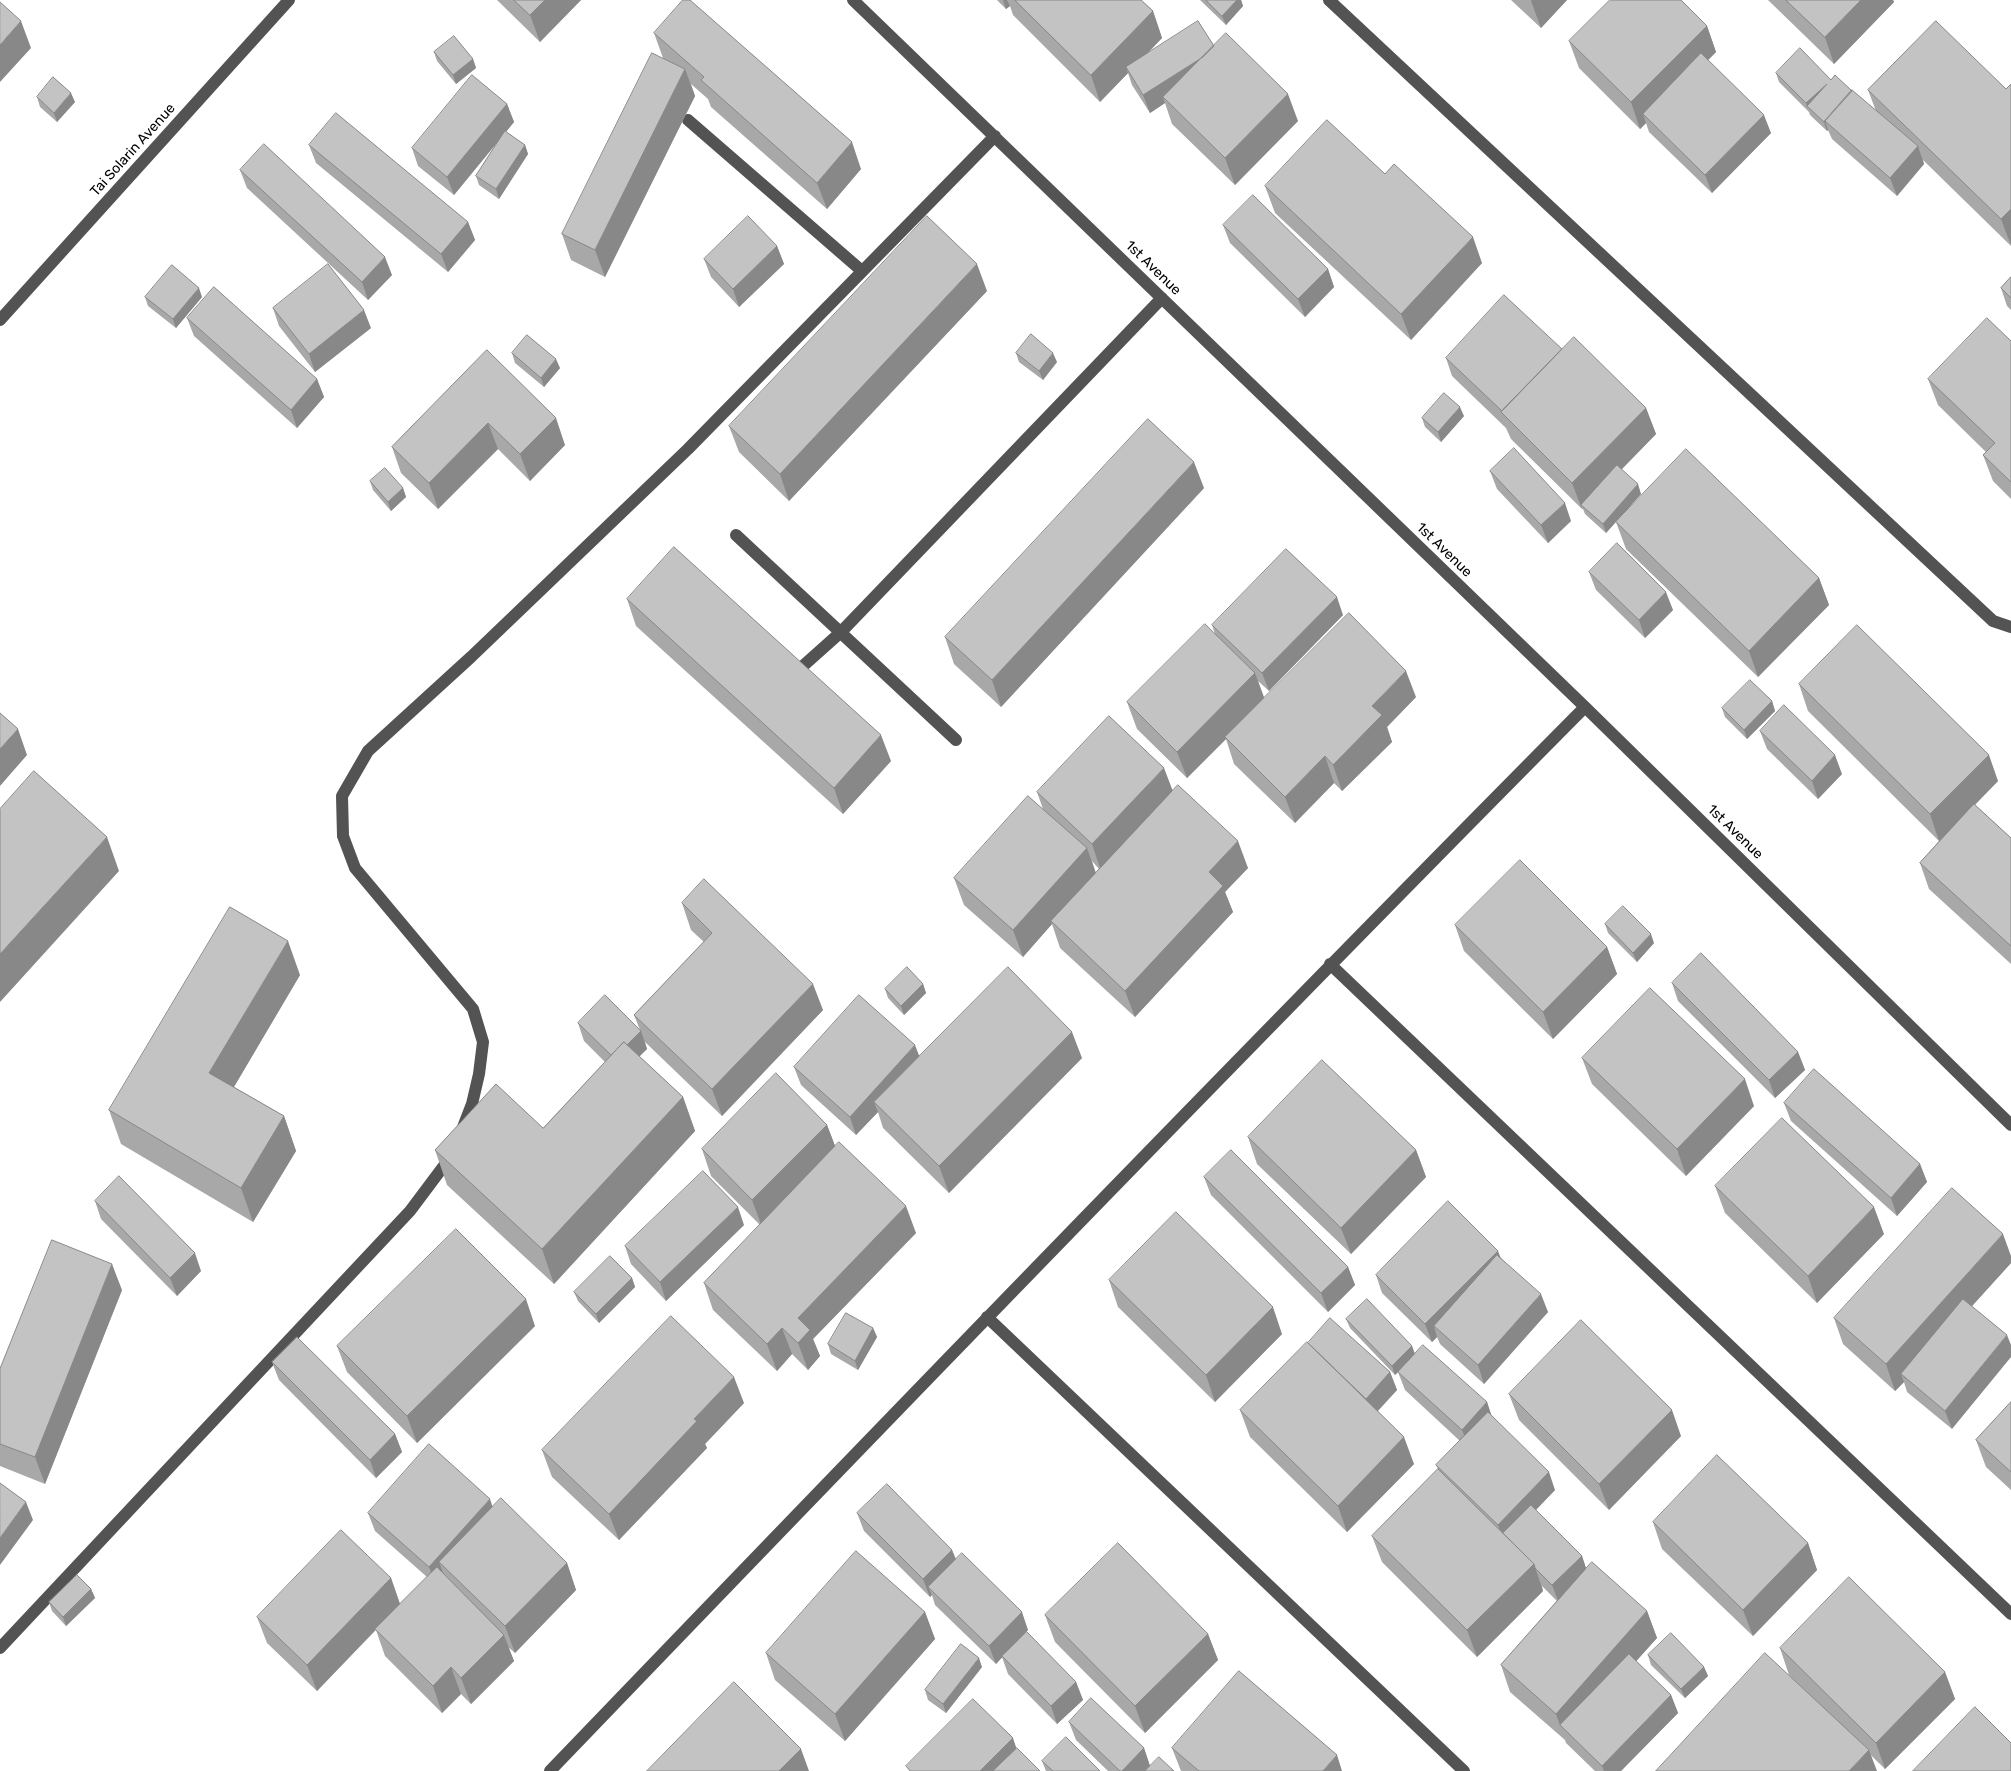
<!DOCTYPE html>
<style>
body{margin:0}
canvas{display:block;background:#fff}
</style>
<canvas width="2011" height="1771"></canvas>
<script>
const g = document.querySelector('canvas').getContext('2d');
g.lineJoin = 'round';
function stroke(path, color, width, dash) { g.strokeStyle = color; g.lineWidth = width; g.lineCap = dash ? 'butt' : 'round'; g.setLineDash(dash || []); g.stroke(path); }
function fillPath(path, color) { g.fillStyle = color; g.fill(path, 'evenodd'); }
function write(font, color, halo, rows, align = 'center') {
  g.font = font + ' Rubik,sans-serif'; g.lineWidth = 4; g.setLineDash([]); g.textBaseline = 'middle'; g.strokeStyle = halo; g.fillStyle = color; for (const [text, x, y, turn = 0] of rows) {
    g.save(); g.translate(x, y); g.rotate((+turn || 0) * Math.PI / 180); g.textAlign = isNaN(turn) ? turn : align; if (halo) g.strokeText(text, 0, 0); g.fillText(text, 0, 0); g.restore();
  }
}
stroke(new Path2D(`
 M853,0L1585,707L2011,1125
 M1329,0L1993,621L2011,627
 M688,120L862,271
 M0,320L289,0
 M736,535L956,740
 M794,674L841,632L1162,298
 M1330,964L2011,1614
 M462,1130L472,1104L479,1074L483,1042L473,1009L355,868L343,836L342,796L368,751L471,657L688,449L995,136
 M987,1317L1464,1771
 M0,1648L410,1211L452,1155
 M550,1771C893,1414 1237,1058 1585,707`), '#535353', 12);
fillPath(new Path2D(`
 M497,0H581L540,42Z
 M997,0H1141L1153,11L1162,38L1148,53L1214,46L1298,121L1235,185L1172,124L1165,103L1150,113L1132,85L1128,73L1100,102L1013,15L1010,6L1006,9Z
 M1200,0H1241L1243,6L1226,25Z
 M1511,0H1567L1541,28Z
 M1768,0H1893L1894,2L1834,64Z
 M1936,21L2011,246L1923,160L1924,164L1897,196L1832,139L1828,130L1827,131L1810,115L1809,112L1779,82L1776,73L1831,80L1852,91L1876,111L1868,90Z
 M1707,26L1716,52L1708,60L1771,133L1712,193L1649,132L1646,123L1640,129L1579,68L1569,41Z
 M654,33L861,169L827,209L711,107L708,99L691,84L695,96L605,277L571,260L562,234L663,58Z
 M434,52L473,59L476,68L456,84L437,61Z
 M37,97L75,102L57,122L40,107Z
 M507,104L514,122L506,132L525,145L528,154L499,199L479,185L476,176L499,140L454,195L418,166L412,148Z
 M309,145L468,222L475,240L448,272L316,163Z
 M240,170L392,275L368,300L247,188Z
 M1385,174L1482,263L1411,340L1275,213L1265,186Z
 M1223,225L1328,269L1334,287L1305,317L1230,243Z
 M777,246L784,264L739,307L711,277L704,259Z
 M2011,277V310L2007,306L2001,288Z
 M987,291L789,501L739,452L729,426Z
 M145,297H202L176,328L148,306Z
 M273,308L371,328L315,372L279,326Z
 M187,318L317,379L324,397L297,428L194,336Z
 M2011,341V499L1993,481L1983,455L1986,452L1938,405L1928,379Z
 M1562,349L1646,408L1656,434L1621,470L1641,494L1606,533L1585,514L1583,509H1582L1511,439L1506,428L1452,376L1446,358Z
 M487,350L565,445L530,481L498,449L438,509L401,473L392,447Z
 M512,353L560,368L544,387L515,363Z
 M1016,353L1057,362L1043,380L1019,362Z
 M1464,416L1441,442L1425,427L1422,418Z
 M1490,471L1571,521L1548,543L1497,489Z
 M370,481L403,488L406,497L391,511L373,490Z
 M1204,488L1001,707L954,664L945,637Z
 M1616,522L1819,578L1829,605L1758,677L1626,549Z
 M1589,572L1673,610L1645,638L1596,590Z
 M627,599L891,761L843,814L636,626Z
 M1343,615L1269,691L1258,681L1264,698L1416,697L1387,727L1392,742L1342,791L1334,783L1295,823L1234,764L1226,739L1187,778L1137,729L1127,702L1215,634L1212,625Z
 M1799,684L1998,781L1975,805L2011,838V964L1929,889L1920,863L1939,841L1808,711Z
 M1772,701L1775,711L1747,739L1725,717L1722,708Z
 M1760,731L1842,774L1818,799L1767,749Z
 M1172,791L1248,868L1225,892L1233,912L1135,1017L1060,948L1052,924L1023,957L964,905L954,878L1043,809L1037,792ZM1092,861L1099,869L1096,873Z
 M682,903L823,1010L722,1116L645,1042L647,1049L639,1056L683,1097L695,1131L554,1284L447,1185L435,1150L543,1128L605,1062L584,1041L578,1023L640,1030L634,1015L704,942L691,930Z
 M1605,924L1654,943L1637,962L1608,933Z
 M1455,925L1607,947L1617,974L1553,1039L1464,951Z
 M300,975L234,1087L284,1116L296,1151L253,1222L121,1144L109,1110Z
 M1672,983L1798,1052L1805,1070L1775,1098L1678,1001Z
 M923,984L926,993L904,1015L888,998L885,989Z
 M919,1056L1082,1058L949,1193L883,1128L878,1112L856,1135L801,1085L794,1067Z
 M1582,1058L1754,1106L1686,1176L1592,1084Z
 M1784,1103L1920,1164L1927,1182L1897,1216L1791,1121Z
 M827,1125L835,1146L916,1233L813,1339L820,1356L808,1370L792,1354L777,1371L713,1310L704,1283L760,1225L711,1176L702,1149Z
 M1248,1137L1416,1150L1426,1177L1351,1254L1257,1164Z
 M1204,1177L1348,1267L1355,1285L1328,1312L1211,1195Z
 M1715,1186L1884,1234L1817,1303L1725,1213Z
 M95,1201L201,1271L177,1296L101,1219Z
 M744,1225L666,1301L631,1264L625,1246Z
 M1501,1258L1548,1312L1484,1384L1440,1344L1437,1337L1432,1342L1382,1293L1376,1275Z
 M2011,1263L1972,1306L1952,1429L1907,1392L1904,1382L1895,1391L1843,1344L1834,1318Z
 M632,1278L635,1287L599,1323L578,1301L574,1292Z
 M1109,1280L1282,1334L1215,1402L1118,1307Z
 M122,1290L45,1484L0,1466V1369Z
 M1346,1319L1412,1346L1415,1354L1487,1402L1492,1417L1555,1490L1536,1510L1582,1556L1586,1569L1647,1611L1657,1638L1636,1661L1671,1695L1678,1713L1621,1771H1595L1566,1743L1565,1740L1510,1692L1501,1665L1557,1601L1542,1586L1543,1591L1477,1657L1382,1562L1372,1536L1438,1469L1436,1465L1460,1441L1405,1390L1398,1372L1401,1369L1395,1375L1350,1328Z
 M535,1326L417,1443L347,1372L337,1346Z
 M873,1328L877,1337L858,1370L831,1354L828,1344Z
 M1308,1343L1390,1372L1397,1390L1378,1411L1414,1464L1347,1532L1250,1437L1240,1410Z
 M272,1362L395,1434L402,1452L376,1478L279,1380Z
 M1509,1394L1681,1436L1609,1510L1519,1420Z
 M2011,1402V1490L1986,1467L1976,1440Z
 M744,1403L705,1444L707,1448L619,1540L552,1477L542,1450Z
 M493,1507L567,1563L576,1590L515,1653L508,1647L514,1661L471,1704L461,1694L442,1713L385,1656L376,1630L317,1691L267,1643L257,1617L391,1578L400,1604L427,1577L375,1531L368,1513Z
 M857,1513L952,1550L956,1559L1028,1630L1018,1640L1076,1682L1083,1700L1057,1724L1008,1674L1002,1657L996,1664L935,1605L932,1595L930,1597L864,1531Z
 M1653,1522L1808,1543L1817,1570L1753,1636L1662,1549Z
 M91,1589L95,1598L66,1626L52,1611L49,1602Z
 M925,1612L935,1639L845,1741L775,1680L766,1653Z
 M1045,1615L1208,1634L1218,1660L1145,1733L1055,1642Z
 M1780,1648L1945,1672L1955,1699L1885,1769L1789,1675Z
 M1648,1655L1704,1667L1708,1676L1685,1698L1651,1665Z
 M982,1667L946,1713L928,1700L925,1690Z
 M1069,1722L1144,1748L1150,1766L1145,1771H1108L1076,1740Z
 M1172,1748L1342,1771H1181Z
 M1042,1761L1100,1771H1046Z`), '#a8a8a8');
fillPath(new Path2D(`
 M545,0H581L540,42L530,15Z
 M1003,0H1007L1010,6L1006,9Z
 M1237,0H1241L1243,6L1226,25L1222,16Z
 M1532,0H1567L1541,28L1531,1Z
 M1861,0H1893L1894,2L1834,64L1825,37Z
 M1153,11L1162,38L1129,72L1126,67L1128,73L1100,102L1091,75Z
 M21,21L31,48L0,82V45Z
 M1707,26L1716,52L1649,120L1643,114L1646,123L1640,129L1631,102Z
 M1215,49L1163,97L1165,103L1150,113L1143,95Z
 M473,59L476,68L456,84L453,75Z
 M685,69L695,96L605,277L595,250Z
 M1827,84L1807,106L1806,103Z
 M71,93L75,102L57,122L54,113Z
 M1288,94L1298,121L1235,185L1225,158Z
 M507,104L514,122L454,195L447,177Z
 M1764,115L1771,133L1712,193L1705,175Z
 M1825,121L1828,130L1827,131L1824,122Z
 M852,142L861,169L827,209L817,183Z
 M525,145L528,154L499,199L496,189Z
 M1918,146L1924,164L1897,196L1890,178Z
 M2011,209V246L2001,219Z
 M468,222L475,240L448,272L441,254Z
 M1473,237L1482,263L1411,340L1401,314Z
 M777,246L784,264L739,307L733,289Z
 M385,257L392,275L368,300L362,282Z
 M977,264L987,291L789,501L780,474Z
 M1328,269L1334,287L1305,317L1298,299Z
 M199,288L202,297L176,328L173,319Z
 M364,310L371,328L315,372L309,354Z
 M1053,353L1057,362L1043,380L1039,371Z
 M556,359L560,368L544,387L541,378Z
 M317,379L324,397L297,428L291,410Z
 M1460,407L1464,416L1441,442L1438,432Z
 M1646,408L1656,434L1584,508L1581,505L1582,509L1572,483Z
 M556,418L565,445L530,481L520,454Z
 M488,423L498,449L438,509L429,483Z
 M1194,462L1204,488L1001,707L992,680Z
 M1638,484L1641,494L1606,533L1603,524Z
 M403,488L406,497L391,511L388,502Z
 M1565,503L1571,521L1548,543L1541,525Z
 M1819,578L1829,605L1758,677L1749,651Z
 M1666,592L1673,610L1645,638L1639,620Z
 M1337,597L1343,615L1269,691L1262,673Z
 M1406,671L1416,697L1387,727L1392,742L1342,791L1333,765L1372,706Z
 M1255,673L1265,700L1225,737L1226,739L1187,778L1177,752Z
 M1772,701L1775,711L1747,739L1744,730Z
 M18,729L27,755L0,786V749Z
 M881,735L891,761L843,814L834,788Z
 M1835,755L1842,774L1818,799L1812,781Z
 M1989,755L1998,781L1939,841L1930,814Z
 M1325,756L1334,783L1295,823L1285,797Z
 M1164,768L1174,794L1101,871L1092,844Z
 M107,837L119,871L0,1002V954Z
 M1238,841L1248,868L1225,892L1233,912L1135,1017L1125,991L1209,872Z
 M1087,848L1096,874L1051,921L1052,924L1023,957L1013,930Z
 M1651,934L1654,943L1637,962L1633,953Z
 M288,941L300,975L222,1107L209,1073Z
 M1607,947L1617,974L1553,1039L1543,1012Z
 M813,984L823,1010L722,1116L712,1089Z
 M923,984L926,993L904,1015L901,1006Z
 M641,1031L647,1049L620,1076L613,1058Z
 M1072,1032L1082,1058L949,1193L939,1166Z
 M915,1045L922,1063L874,1102L878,1112L856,1135L850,1117Z
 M1798,1052L1805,1070L1775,1098L1769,1080Z
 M1745,1079L1754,1106L1686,1176L1677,1149Z
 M683,1097L695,1131L554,1284L542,1249Z
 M284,1116L296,1151L253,1222L241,1188Z
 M827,1125L837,1151L762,1227L752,1200Z
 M1416,1150L1426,1177L1351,1254L1341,1228Z
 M1920,1164L1927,1182L1897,1216L1891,1198Z
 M906,1206L916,1233L813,1339L820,1356L808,1370L798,1343V1318Z
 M738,1207L744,1225L666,1301L660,1282Z
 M1874,1207L1884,1234L1817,1303L1808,1276Z
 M2003,1234L2011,1256V1263L1906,1379L1901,1374L1904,1382L1895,1391L1886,1364Z
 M1498,1251L1505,1269L1434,1326L1437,1337L1432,1342L1425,1324Z
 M195,1253L201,1271L177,1296L170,1278Z
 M112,1264L122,1290L45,1484L35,1457Z
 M1348,1267L1355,1285L1328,1312L1321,1293Z
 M632,1278L635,1287L599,1323L596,1314Z
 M1541,1294L1548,1312L1484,1384L1478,1365Z
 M526,1299L535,1326L417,1443L407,1416Z
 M1273,1307L1282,1334L1215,1402L1206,1375Z
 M782,1328L792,1354L777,1371L767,1344Z
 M873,1328L877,1337L858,1370L855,1361Z
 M2007,1335L2011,1345V1357L1952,1429L1945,1411Z
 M1412,1346L1415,1355L1395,1375L1392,1366Z
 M1390,1372L1397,1390L1372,1417L1366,1399Z
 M734,1377L744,1403L705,1444L707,1448L619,1540L609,1514L694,1419Z
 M1487,1402L1493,1421L1469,1448L1462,1430Z
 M1672,1410L1681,1436L1609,1510L1599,1484Z
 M395,1434L402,1452L376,1478L370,1460Z
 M1404,1437L1414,1464L1347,1532L1338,1506Z
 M1549,1472L1555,1490L1504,1543L1498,1525Z
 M490,1499L496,1517L439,1562L444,1575L436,1585L429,1567Z
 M26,1502L33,1520L0,1565V1538Z
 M1808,1543L1817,1570L1753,1636L1743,1610Z
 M952,1550L959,1568L928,1587L932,1595L930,1597L923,1579Z
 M1582,1556L1588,1574L1559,1603L1552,1585Z
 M567,1563L576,1590L515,1653L505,1626Z
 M1534,1564L1543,1591L1477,1657L1467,1630Z
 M391,1578L400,1604L317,1691L307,1665Z
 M91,1589L95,1598L66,1626L63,1617Z
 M1647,1611L1657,1638L1570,1735L1560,1725L1556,1714Z
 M925,1612L935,1639L845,1741L835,1714Z
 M1022,1612L1028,1630L996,1664L989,1646Z
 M1208,1634L1218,1660L1145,1733L1135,1706Z
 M504,1635L514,1661L471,1704L461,1678Z
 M979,1658L982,1667L946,1713L943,1704Z
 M451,1667L461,1694L442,1713L433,1686Z
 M1704,1667L1708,1676L1685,1698L1681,1689Z
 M1945,1672L1955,1699L1885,1769L1876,1743Z
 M1076,1682L1083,1700L1057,1724L1051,1706Z
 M1671,1695L1678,1713L1621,1771H1604L1602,1766Z
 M1013,1738L1019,1756L1004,1771H980Z
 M1144,1748L1150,1766L1145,1771H1122Z
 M801,1749L809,1771H779Z
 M1869,1750L1877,1771H1849Z
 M1337,1755L1342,1771H1323Z`), '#888');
const building = new Path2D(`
 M514,0H545L530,15Z
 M683,0H690L852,142L817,183L701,80L704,77L654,33Z
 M1015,0H1141L1153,11L1091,75Z
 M1206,0H1237L1222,16Z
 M1610,0H1681L1707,26L1631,102L1569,41Z
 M1786,0H1861L1825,37Z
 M0,2L21,21L0,45Z
 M1198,21L1214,46L1203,57L1143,95L1126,67Z
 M1936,21L2006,89L2011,84V209L2001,219L1868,90Z
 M1226,33L1288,94L1225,158L1163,97Z
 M454,36L473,59L453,75L434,52Z
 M1800,48L1831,80L1835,75L1852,91L1824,122L1807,106L1827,84L1806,103L1776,73Z
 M652,53L685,69L595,250L562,234Z
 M1701,53L1764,115L1705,175L1643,114Z
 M472,75L507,104L447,177L412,148Z
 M53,77L71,93L54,113L37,97Z
 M1852,90L1918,146L1890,178L1825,121Z
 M336,113L468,222L441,254L309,145Z
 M1327,120L1385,174L1394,164L1473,237L1401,314L1265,186Z
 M505,131L525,145L496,189L476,176Z
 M264,144L385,257L362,282L240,170Z
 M1253,195L1328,269L1298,299L1223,225Z
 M748,216L777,246L733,289L704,259Z
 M927,216L977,264L780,474L729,426Z
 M328,264L364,310L309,354L273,308Z
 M172,265L199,288L173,319L145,297Z
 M2011,277V298L2001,288Z
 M214,287L317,379L291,410L187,318Z
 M1504,295L1562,349L1502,411L1446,358Z
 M1987,318L2011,341V482L1983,455L1995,443L1928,379Z
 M1031,334L1053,353L1039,371L1016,353Z
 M527,335L556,359L541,378L512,353Z
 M1574,337L1646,408L1572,483L1501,412Z
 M487,350L556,418L520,454L488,423L429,483L392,447Z
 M1444,393L1460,407L1438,432L1422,418Z
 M1148,419L1194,462L992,680L945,637Z
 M1514,448L1565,503L1541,525L1490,471Z
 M1686,449L1819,578L1749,651L1616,522Z
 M1617,465L1638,484L1603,524L1581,505Z
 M385,468L403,488L388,502L370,481Z
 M1617,543L1666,592L1639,620L1589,572Z
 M674,547L881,735L834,788L627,599Z
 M1286,549L1337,597L1262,673L1212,625Z
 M1349,613L1406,671L1372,706L1382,715L1333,765L1325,756L1285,797L1225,737Z
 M1205,624L1255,673L1177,752L1127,702Z
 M1857,625L1989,755L1930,814L1799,684Z
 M1750,680L1772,701L1744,730L1722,708Z
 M1784,705L1835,755L1812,781L1760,731Z
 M0,713L18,729L0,749Z
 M1109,716L1164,768L1092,844L1037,792Z
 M34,771L107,837L0,954V809Z
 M1178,785L1238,841L1209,872L1223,886L1125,991L1051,921Z
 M1028,796L1087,848L1013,930L954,878Z
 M1974,804L2011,838V946L1920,863Z
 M1520,860L1607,947L1543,1012L1455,925Z
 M704,879L813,984L712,1089L634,1015L712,933L682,903Z
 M1623,906L1651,934L1633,953L1605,924Z
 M230,907L288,941L209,1073L284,1116L241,1188L109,1110Z
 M1701,953L1798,1052L1769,1080L1672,983Z
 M907,967L923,984L901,1006L885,989Z
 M1008,967L1072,1032L939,1166L874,1102Z
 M1650,988L1745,1079L1677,1149L1582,1058Z
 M605,995L641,1031L627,1045L624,1042L611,1055L578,1023Z
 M859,995L915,1045L850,1117L794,1067Z
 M624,1042L683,1097L542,1249L435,1150L496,1084L543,1128Z
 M1322,1060L1416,1150L1341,1228L1248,1137Z
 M1814,1069L1920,1164L1891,1198L1784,1103Z
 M776,1073L827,1125L752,1200L702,1149Z
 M1782,1118L1874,1207L1808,1276L1715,1186Z
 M839,1142L906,1206L798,1318L810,1330L798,1343L782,1328L767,1344L704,1283Z
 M1231,1150L1348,1267L1321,1293L1204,1177Z
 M703,1171L738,1207L660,1282L625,1246Z
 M119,1176L195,1253L170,1278L95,1201Z
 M1952,1188L2003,1234L1886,1364L1834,1318Z
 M1448,1201L1498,1251L1425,1324L1376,1275Z
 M1176,1212L1273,1307L1206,1375L1109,1280Z
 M456,1229L526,1299L407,1416L337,1346Z
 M52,1240L112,1264L35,1457L0,1444V1369Z
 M1497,1255L1541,1294L1478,1365L1434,1326Z
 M610,1256L632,1278L596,1314L574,1292Z
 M1367,1299L1412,1346L1392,1366L1346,1319Z
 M1963,1299L2007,1335L1945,1411L1901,1374Z
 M846,1313L873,1328L855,1361L828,1344Z
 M671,1316L734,1377L694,1419L697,1421L609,1514L542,1450Z
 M1330,1318L1390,1372L1366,1399L1308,1343Z
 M1581,1320L1672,1410L1599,1484L1509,1394Z
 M297,1337L395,1434L370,1460L272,1362Z
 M1307,1342L1404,1437L1338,1506L1240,1410Z
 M1423,1345L1487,1402L1462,1430L1398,1372Z
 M2011,1402V1472L1976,1440Z
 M1488,1412L1549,1472L1498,1525L1436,1465Z
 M429,1444L490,1499L429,1567L368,1513Z
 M1717,1455L1808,1543L1743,1610L1653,1522Z
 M1438,1469L1534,1564L1467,1630L1372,1536Z
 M0,1483L26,1502L0,1538Z
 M887,1484L952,1550L923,1579L857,1513Z
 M501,1498L567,1563L505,1626L439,1562Z
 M1531,1505L1582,1556L1552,1585L1535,1568L1534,1564L1503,1533Z
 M341,1530L391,1578L307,1665L257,1617Z
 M1118,1543L1208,1634L1135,1706L1045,1615Z
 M856,1551L925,1612L835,1714L766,1653Z
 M962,1553L1022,1612L989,1646L928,1587Z
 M1592,1562L1647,1611L1556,1714L1501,1665Z
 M437,1567L504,1635L461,1678L451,1667L433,1686L375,1629Z
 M77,1575L91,1589L63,1617L49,1602Z
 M1849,1577L1945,1672L1876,1743L1780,1648Z
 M1027,1632L1076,1682L1051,1706L1002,1656Z
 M1671,1633L1704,1667L1681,1689L1648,1655Z
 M961,1644L979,1658L943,1704L925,1690Z
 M1765,1653L1869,1750L1849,1771H1656Z
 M1629,1654L1671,1695L1602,1766L1560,1725Z
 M1239,1671L1337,1755L1323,1771H1199L1172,1748Z
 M734,1682L801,1749L779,1771H647Z
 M1091,1698L1144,1748L1122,1771H1120L1069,1722Z
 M973,1699L1013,1738L980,1771H910L906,1766Z
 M1975,1707L2011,1743V1771H1913Z
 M1066,1737L1100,1771H1053L1042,1761Z
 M1017,1748L1040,1771H993Z
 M1159,1757L1174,1771H1145Z`);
fillPath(building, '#c3c3c3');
stroke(building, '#888', 1);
write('14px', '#000', '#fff', [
 ["Tai Solarin Avenue",133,150,-48],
 ["1st Avenue",1153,268,44],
 ["1st Avenue",1444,550,44],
 ["1st Avenue",1735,832,44]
]);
</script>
